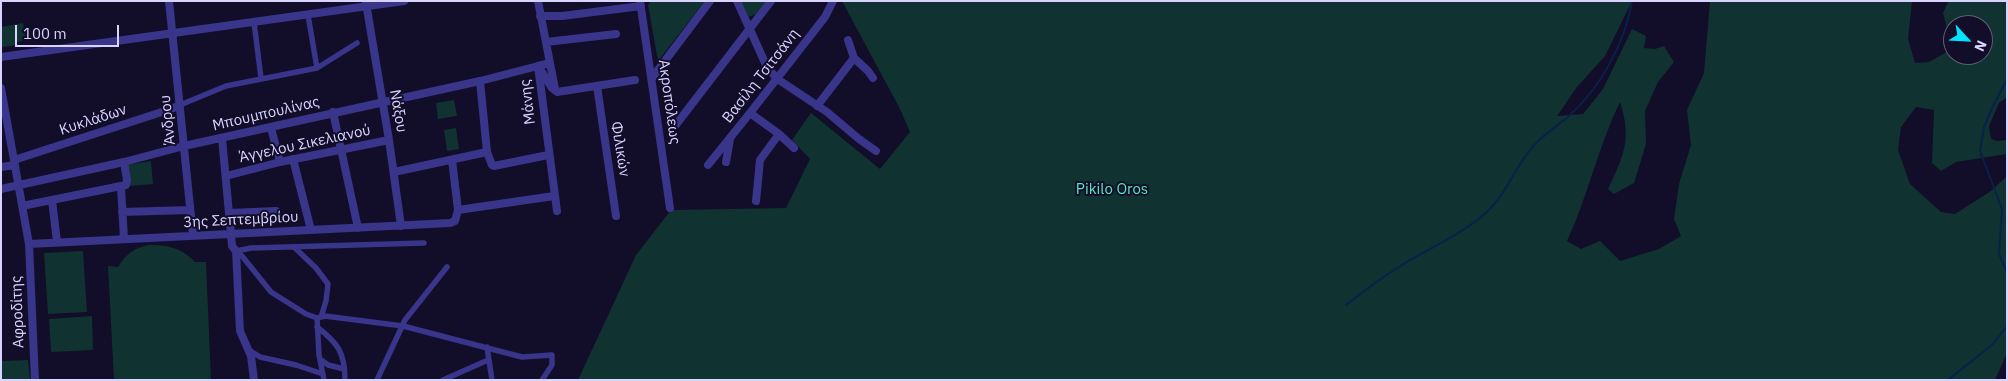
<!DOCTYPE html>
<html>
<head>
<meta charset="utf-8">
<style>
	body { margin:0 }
	#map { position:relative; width:2008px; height:381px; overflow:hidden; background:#120d28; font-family:"IBM Plex Sans",sans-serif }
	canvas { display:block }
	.frame { position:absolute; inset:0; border:2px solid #d9d4ff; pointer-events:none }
	.north { position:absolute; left:1943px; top:15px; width:50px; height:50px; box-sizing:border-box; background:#120d28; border:1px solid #625d7e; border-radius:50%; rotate:115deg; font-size:14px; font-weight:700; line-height:20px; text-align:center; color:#d9d4ff }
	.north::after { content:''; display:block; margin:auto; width:18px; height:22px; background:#00e4ff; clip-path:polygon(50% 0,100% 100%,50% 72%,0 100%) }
	.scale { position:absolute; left:15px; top:25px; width:104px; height:22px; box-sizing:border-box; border:2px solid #d9d4ff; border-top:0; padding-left:6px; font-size:15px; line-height:18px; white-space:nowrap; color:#d9d4ff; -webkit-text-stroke:4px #120d28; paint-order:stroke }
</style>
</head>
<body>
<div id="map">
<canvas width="2008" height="381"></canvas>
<div class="frame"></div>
<div class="north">N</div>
<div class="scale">100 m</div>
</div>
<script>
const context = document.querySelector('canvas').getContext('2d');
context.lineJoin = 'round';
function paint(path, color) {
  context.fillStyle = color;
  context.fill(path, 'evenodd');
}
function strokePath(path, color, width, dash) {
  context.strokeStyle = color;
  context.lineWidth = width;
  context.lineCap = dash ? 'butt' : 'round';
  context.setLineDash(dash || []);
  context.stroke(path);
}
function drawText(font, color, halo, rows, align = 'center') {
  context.font = font + ' "IBM Plex Sans",sans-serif';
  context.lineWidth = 4;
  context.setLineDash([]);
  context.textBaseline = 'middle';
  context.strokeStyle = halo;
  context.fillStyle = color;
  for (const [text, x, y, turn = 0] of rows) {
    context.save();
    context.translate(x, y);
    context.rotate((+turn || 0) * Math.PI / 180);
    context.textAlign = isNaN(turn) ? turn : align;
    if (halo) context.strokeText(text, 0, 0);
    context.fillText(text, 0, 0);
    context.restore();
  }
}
paint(new Path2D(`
	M651,1h54l-47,60 -10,-56z
	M741,1h26l-11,13 -7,3z
	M842,1h790l-27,55 -28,31 -20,29 26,-2 20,-25 29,-60 14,7 -2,12 11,1 9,-3 10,16 -16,20 -13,29 1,33 -12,39 -20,11 -6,-5c16,-34 24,-50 12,-87 -22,45 -32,94 -53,139l14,8 19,-8 20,20 39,-12 22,-13 -7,-17 5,-35 12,-39 -4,-35 17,-37 6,-72h202l-4,38 7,24 14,-1 23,-13 -9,-36 5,-11 59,-1v96l-8,6 -10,23 2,13 6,2 10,-1v14l-51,8 -15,9 -9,-8 2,-53 -18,-3 -15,20 -3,23 12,34 31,28 14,2 36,-23 16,-15v177l-12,27h-1417l58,-125 35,-45 115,-2 24,-49 -18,-19 19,-27 69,56 30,-37 -10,-23zM1953,25h30v30h-30z
	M23,23l3,17 -9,2v3l-15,2 -1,-20z
	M454,100l3,16 -19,3 -2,-16z
	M456,128l3,21 -12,2 -3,-21z
	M151,161l2,23 -23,2 -4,-21z
	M149,245c19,0 33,3 46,17h11l5,118h-97l-6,-114 10,1c9,-14 16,-19 31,-22z
	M83,251l4,61 -39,2 -4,-61z
	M92,316l1,34 -42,2 -2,-33z
	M28,360l2,20h-29v-19z`), '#103231');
strokePath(new Path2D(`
	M2007,79l-15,29 -8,19 -4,24 22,58 -3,45 8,18
	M1346,305c18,-14 36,-28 56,-40 26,-16 54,-28 78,-47 22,-17 31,-42 47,-64 11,-16 28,-26 42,-38 32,-29 56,-73 63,-115
	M1948,380l45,-36 14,-18`), '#08214c', 2);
strokePath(new Path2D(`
	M308,15l9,53
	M254,22l7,56
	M180,105l46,-19 91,-18 40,-25
	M294,247l22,21 12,16 -2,17 -5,16
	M236,251l6,5 29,36 35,22 11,4 8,-2 78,10 119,31 30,-2v10l-10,15
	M236,251l15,-3 173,-5
	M317,318l2,37 5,25
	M317,327c21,16 28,26 28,53
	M487,347l5,33
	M249,350l11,7 36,8 27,9
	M320,359l8,6 16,4
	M377,380l28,-60 42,-53
	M443,380l45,-20`), '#38358a', 5.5);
strokePath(new Path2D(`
	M169,1l24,235
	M538,1l17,88
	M640,1l30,207
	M737,1l29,64 10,13 51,34 32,27 17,12
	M366,3l23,137 12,86
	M540,16h22l79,-10
	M848,40l6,18 14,13 5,7
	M546,42l70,-8
	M1,57l403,-56
	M550,63l-12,3 19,145
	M652,78l58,-77
	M480,81l7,71 5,13 2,1 54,-11
	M597,86l19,130
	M1,88l28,156 6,136
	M817,106l37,-48
	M333,112l25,116
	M750,113l29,21 15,14
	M675,126l96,-125
	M271,128l9,34
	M222,138l10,108 4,5 4,80 11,25 3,24
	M293,159l18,71
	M14,160l157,-51 9,-4
	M726,162l4,-23
	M708,165l42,-52 75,-96 8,-16
	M1,167l14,-2
	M394,172l93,-20
	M226,176l54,-14 109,-22
	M121,187l3,52
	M1,189l123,-27 60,-16 296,-65 58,-15 14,22 5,4 78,-12
	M52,200l5,42
	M756,201l4,-41 19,-26
	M22,206l104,-21 1,-5 -3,-18
	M458,210l96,-14
	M122,212l68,-2
	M230,213l46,-2
	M29,244l421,-21 5,-2 3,-11 -6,-50`), '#38358a', 8);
drawText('15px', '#d9d4ff', '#120d28', [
	["Βασίλη Τσιτσάνη",761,76,-52],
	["Μάνης",528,102,-97],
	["Ακροπόλεως",669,102,82],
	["Νάξου",398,111,80],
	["Μπουμπουλίνας",266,114,-13],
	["Κυκλάδων",93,120,-18],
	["Άνδρου",168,120,-96],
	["Άγγελου Σικελιανού",305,144,-12],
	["Φιλικών",620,149,81],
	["3ης Σεπτεμβρίου",241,220,-3],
	["Αφροδίτης",18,312,-92]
]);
drawText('15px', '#56e9c5', '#120d28', [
	["Pikilo Oros",1112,190]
]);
</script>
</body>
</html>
